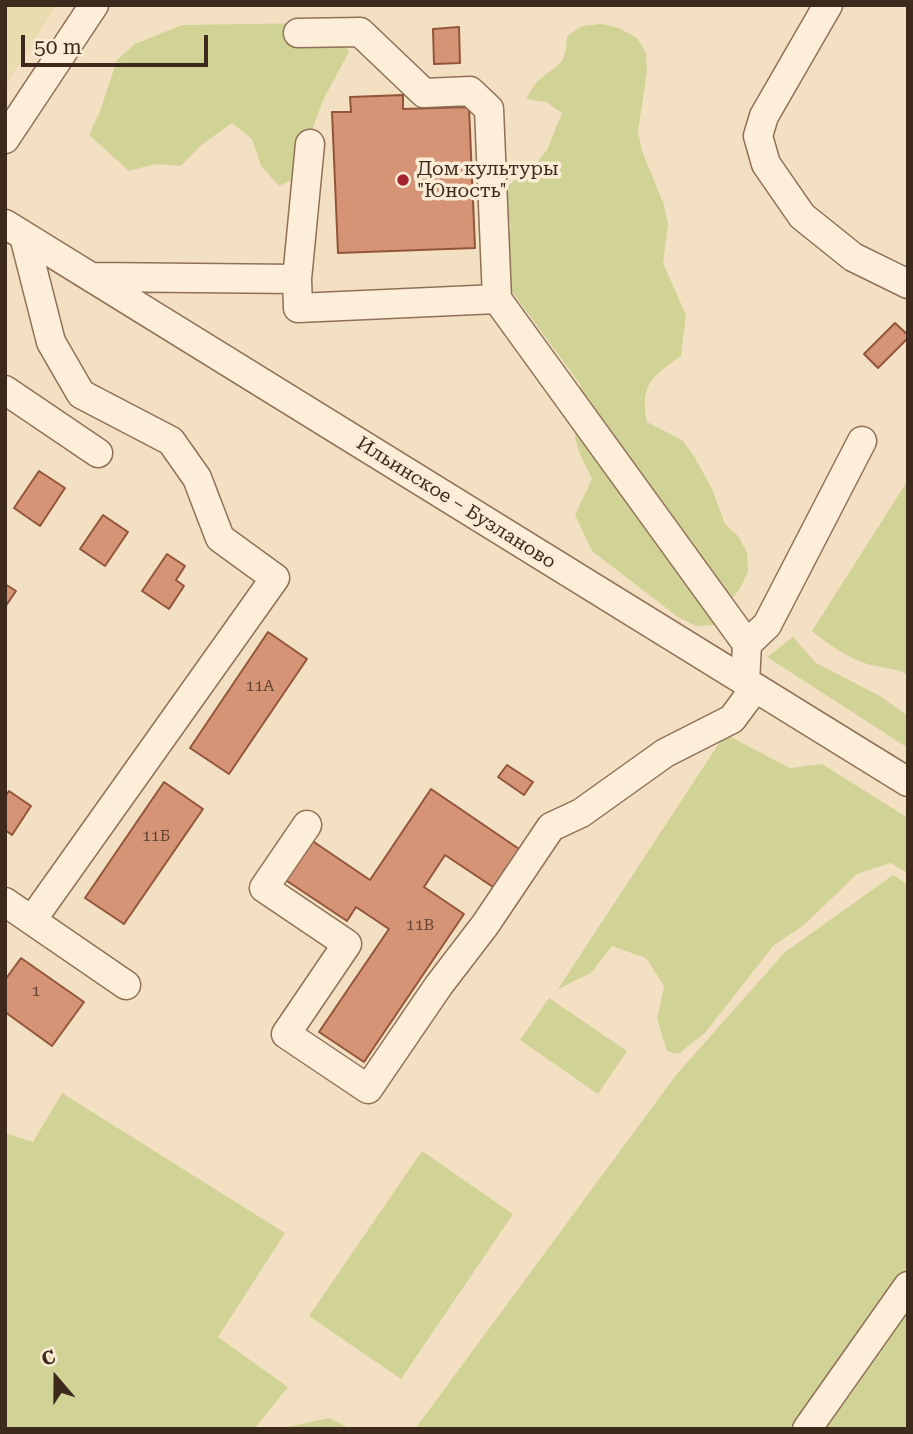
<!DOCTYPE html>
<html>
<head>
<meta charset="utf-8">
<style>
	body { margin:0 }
	#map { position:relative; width:913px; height:1434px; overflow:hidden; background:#f3e0c3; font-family:"Roboto Serif",serif }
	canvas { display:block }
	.frame { position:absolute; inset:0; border:7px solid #3e2a1d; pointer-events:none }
	.north { position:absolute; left:21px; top:1343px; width:70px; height:70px; -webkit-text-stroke:5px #f9ebd4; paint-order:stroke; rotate:340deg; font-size:19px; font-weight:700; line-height:28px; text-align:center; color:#3e2a1d }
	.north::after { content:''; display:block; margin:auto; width:24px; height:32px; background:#3e2a1d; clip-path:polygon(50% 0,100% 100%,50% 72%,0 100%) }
	.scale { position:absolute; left:21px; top:35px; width:187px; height:32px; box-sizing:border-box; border:4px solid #3e2a1d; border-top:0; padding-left:9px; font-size:21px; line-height:24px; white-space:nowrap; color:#3e2a1d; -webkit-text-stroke:5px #f9ebd4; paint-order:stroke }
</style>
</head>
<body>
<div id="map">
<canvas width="913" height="1434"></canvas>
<div class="frame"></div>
<div class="north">С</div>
<div class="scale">50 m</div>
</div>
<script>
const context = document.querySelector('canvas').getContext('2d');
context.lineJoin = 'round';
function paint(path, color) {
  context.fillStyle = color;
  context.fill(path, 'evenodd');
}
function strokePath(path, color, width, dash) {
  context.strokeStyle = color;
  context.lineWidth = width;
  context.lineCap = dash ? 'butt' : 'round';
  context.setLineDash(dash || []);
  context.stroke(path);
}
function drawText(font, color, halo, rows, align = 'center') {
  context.font = font + ' "Roboto Serif",serif';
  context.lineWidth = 7;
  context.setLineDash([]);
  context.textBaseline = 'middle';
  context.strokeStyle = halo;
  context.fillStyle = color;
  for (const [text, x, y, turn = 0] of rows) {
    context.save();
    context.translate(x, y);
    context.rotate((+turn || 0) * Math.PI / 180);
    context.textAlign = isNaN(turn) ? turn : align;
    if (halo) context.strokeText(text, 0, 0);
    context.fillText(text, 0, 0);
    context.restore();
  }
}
paint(new Path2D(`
	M5,5h52l-52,81z`), '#eadbb0');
paint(new Path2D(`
	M311,23l26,6 12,23 -25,46 -19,50 -3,27 -23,11 -18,-20 -9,-27 -20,-16 -32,23 -19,20 -26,-2 -26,7 -40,-36 11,-24 17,-51 18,-16 47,-19z
	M602,24l17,4 18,10 9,15 1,19 -9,59 4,20 22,54 4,19 -5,39 23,52 -5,41c-28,20 -42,28 -34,66l35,18 12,16 18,33 13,35 14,13 8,16 1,19 -9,18 -13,16 -9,19 -21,1 -18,-9 -86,-66 -17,-36 17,-36c-8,-17 -20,-35 -16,-55 4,-20 8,-17 4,-40l-73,-99 -5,-20 9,-38 -10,-36 34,-26 12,-15 15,-37 -16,-11 -20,-3c4,-6 7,-14 13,-19 20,-17 27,-14 28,-44l15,-10z
	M908,480v195c-11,-7 -26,-7 -38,-10 -23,-7 -39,-19 -58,-34z
	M793,637l23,26 64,33 28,20v32l-141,-91z
	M725,734l65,34 32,-4 86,54v55l-18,-10 -33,11 -53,51 -31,21 -68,87 -27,21 -11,-3 -10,-32 7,-33 -18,-28 -34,-12 -21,27 -33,16z
	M893,875l15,10v544h-493l261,-354 109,-123z
	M549,998l78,53 -29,43 -78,-54z
	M62,1093l223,140 -67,104 70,50 -34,42h-249v-296l28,9z
	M422,1151l91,63 -112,165 -92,-63z
	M329,1418l22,11h-73z`), '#d1d396');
const building = new Path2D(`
	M459,27l1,36 -26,1 -1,-35z
	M403,95v14l66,-2 6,141 -137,5 -6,-141h19l-1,-15z
	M895,323l13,12v3l-30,30 -14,-14z
	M39,471l26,17 -25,38 -26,-18z
	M103,515l25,17 -23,34 -25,-17z
	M167,554l18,12 -9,14 8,6 -15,23 -27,-18z
	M5,584l11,7 -11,16z
	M268,632l39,27 -78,115 -39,-26z
	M507,765l26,17 -9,13 -26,-18z
	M164,782l39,27 -79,115 -39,-26z
	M431,789l94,64 -26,38 -54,-36 -21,32 40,27 -100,148 -45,-30 70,-103 -33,-22 -9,14 -63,-42 27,-39 59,40z
	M9,791l22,15 -19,29 -7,-5v-33z
	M21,958l63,44 -32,44 -47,-34v-32z`);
paint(building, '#d59475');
strokePath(building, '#92553a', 2);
const minor = new Path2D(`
	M828,5l-64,111 -6,20 8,28 36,52 51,41 55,27
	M298,33l62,-1 64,61 46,-2 19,18 8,190
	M5,139l89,-134
	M5,224l903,558
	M24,236l27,106 30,52 90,47 26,37 23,60 55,40 -243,342
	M93,277l204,2 1,29 199,-9 250,345 -2,38
	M297,279l13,-135
	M5,390l93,63
	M747,644l20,-19 95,-184
	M307,825l-43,63 83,56 -61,90 82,55 71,-104 46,-60 66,-98 30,-14 84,-60 67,-34 23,-31
	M5,902l121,83
	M807,1429l101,-143`);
strokePath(minor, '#907057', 31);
strokePath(minor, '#fceed8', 28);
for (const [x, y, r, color] of [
	[403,180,7,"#a6212e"]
]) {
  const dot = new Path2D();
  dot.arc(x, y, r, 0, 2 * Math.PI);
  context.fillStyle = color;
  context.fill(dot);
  strokePath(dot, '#f9ebd4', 2.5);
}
drawText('16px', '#644433', null, [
	["11А",260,686],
	["11Б",156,836],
	["11В",420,925],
	["1",36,991]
]);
drawText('19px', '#3e2a1d', '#f9ebd4', [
	["Дом культуры",417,169],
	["\"Юность\"",417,191]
], 'left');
drawText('19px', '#3e2a1d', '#f9ebd4', [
	["Ильинское – Бузланово",456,503,32]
]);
</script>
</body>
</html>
